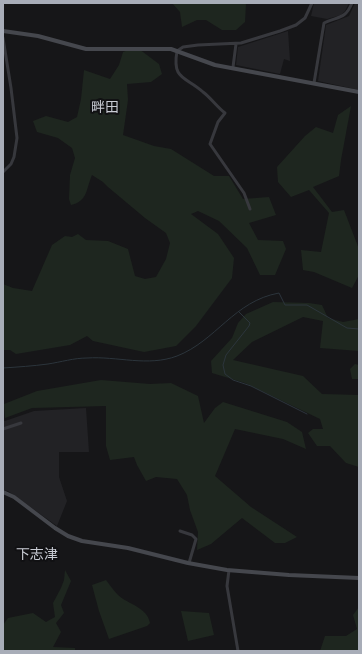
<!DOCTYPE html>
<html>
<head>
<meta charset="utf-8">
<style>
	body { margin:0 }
	#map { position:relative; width:362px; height:654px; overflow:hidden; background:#161618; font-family:Jost,sans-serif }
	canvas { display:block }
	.frame { position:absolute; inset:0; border:4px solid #a8adb8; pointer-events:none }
</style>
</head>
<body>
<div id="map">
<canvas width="362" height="654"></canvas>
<div class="frame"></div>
</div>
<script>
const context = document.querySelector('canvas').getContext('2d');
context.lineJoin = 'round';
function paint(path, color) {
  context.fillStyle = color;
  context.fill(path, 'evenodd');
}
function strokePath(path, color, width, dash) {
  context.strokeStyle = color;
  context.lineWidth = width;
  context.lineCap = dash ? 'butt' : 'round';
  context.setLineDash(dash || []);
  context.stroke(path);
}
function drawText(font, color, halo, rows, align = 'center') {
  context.font = font + ' Jost,"Noto Sans JP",sans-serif';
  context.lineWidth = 4;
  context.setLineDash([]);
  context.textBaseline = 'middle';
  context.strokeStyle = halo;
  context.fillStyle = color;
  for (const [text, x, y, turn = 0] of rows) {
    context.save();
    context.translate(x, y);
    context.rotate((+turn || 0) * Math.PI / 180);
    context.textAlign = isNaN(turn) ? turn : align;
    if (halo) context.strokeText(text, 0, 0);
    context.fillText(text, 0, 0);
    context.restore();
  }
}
paint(new Path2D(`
	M314,3h35l-4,8 -4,4 -14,4 -16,-3z
	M355,3h4v87l-41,-9 8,-56 23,-9z
	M288,31l2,30 -6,-2 -4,15 -44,-9 2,-18z
	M86,408l3,44h-30v25l8,24 -10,25 -49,-35 -5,-1v-69h2l29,-10z`), '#222225');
paint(new Path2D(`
	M172,3h74l-1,19 -9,8h-14l-16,-10h-9l-15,7 -2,-15z
	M134,48l5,1 20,15 3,10 -11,8 -24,2 1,16 -5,35 31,11 17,3 43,27h15l14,23 26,-2 7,18 -27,8 9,17 25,1 3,8 -11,26h-15l-13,-27 -28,-27 -21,-10 -7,3 27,20 16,24 -2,20 -36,48 -20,20 -32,6 -51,-11 -6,-5 -17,9 -54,9 -6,-4h-7v-66l10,4 19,3 20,-46 13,-9 7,1 6,-3 8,6 22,1 20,8 7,27 10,3 11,-2 10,-18 4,-16 -4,-10 -21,-15 -37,-31 -5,-5 -11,-7c-6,14 -4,26 -21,30l-2,-6 1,-24 5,-17 -3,-10 -14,-10 -21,-6 -4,-11 13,-5 22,6 9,-5 4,-18 3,-29 26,9 9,-14 4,-13z
	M351,106l-10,54 -2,16 -26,11 19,25 12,-2 15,39v26l-7,13 -38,-16 -11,-2 -2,-20 20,2 8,-39 -20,-23 -18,7 -13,-15 -1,-15 28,-31 11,-9 17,6 5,-18z
	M273,302l36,1 13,2 6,13 15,4 16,-3v32l-39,-3 3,-27 -20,-4 -51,25 -19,18 70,16 19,18 37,1v72l-13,-4 -16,-17h-13l-9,-13 5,-4h10l-3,-10 -75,-36 -33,-10 -1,-12 21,-23 6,-15 8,-9z
	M355,364l4,1v14h-7l-2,-10z
	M101,380l49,4 21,-1 27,13 6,27 11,-15 8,-6 64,20 15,10 4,17 -23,-10 -48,-10 -20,47 36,31 46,30 -12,6h-10l-33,-25 -31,26 -14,6 1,-18 -8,-22 -3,-15 -10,-16 -21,-2 -10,4 -9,-16 -3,-8 -24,3 -4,-14v-40l-74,2 -27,10 -1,-14 33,-13z
	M65,570l6,11 -10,24 3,8 -8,10 5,9 -8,15 22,1v3h-72v-26l5,-7 25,-5 13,9 9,-5 -2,-14 8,-15 3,-8z
	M106,580c4,5 8,11 12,15 11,10 29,12 32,28l-3,3 -38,13 -10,-28 -7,-26z
	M359,607v44h-39l5,-15h21l11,-7 -4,-14z
	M181,611l28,2 5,22 -26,6z`), '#1e261f');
strokePath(new Path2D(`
	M239,312l11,11 -1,3 -23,29 -3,10 2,9 8,6 18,6 56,28
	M3,368c15,-1 30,-2 45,-4 13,-2 26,-6 39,-6 30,-2 61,9 90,-2 39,-15 57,-55 102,-63l6,12h22l40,23 12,1`), '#2c353c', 1);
strokePath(new Path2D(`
	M3,38l8,50 6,50 -3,19 -3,7 -8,8
	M233,67l3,-23
	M314,83l10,-60c14,-7 21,-3 28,-20
	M250,209l-6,-16 -34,-49 8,-22 7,-9c-8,-6 -14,-15 -22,-21 -18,-16 -31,-12 -26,-41l6,-4 15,-2 43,-2 39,-12 16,-6 9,-7 7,-15
	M3,429l18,-6
	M180,531l12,4 4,4 -7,24
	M229,570l-2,16 11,65`), '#37383d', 3);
strokePath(new Path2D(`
	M3,31l35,5 48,13h85l44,16 144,27
	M3,492l11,5 41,31 13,8 14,5 46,7 60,15 39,7 62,5 70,3`), '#45474d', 4);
drawText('14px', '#c9ccd4', '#111113', [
	["畔田",105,109],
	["下志津",37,556]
]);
</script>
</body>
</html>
